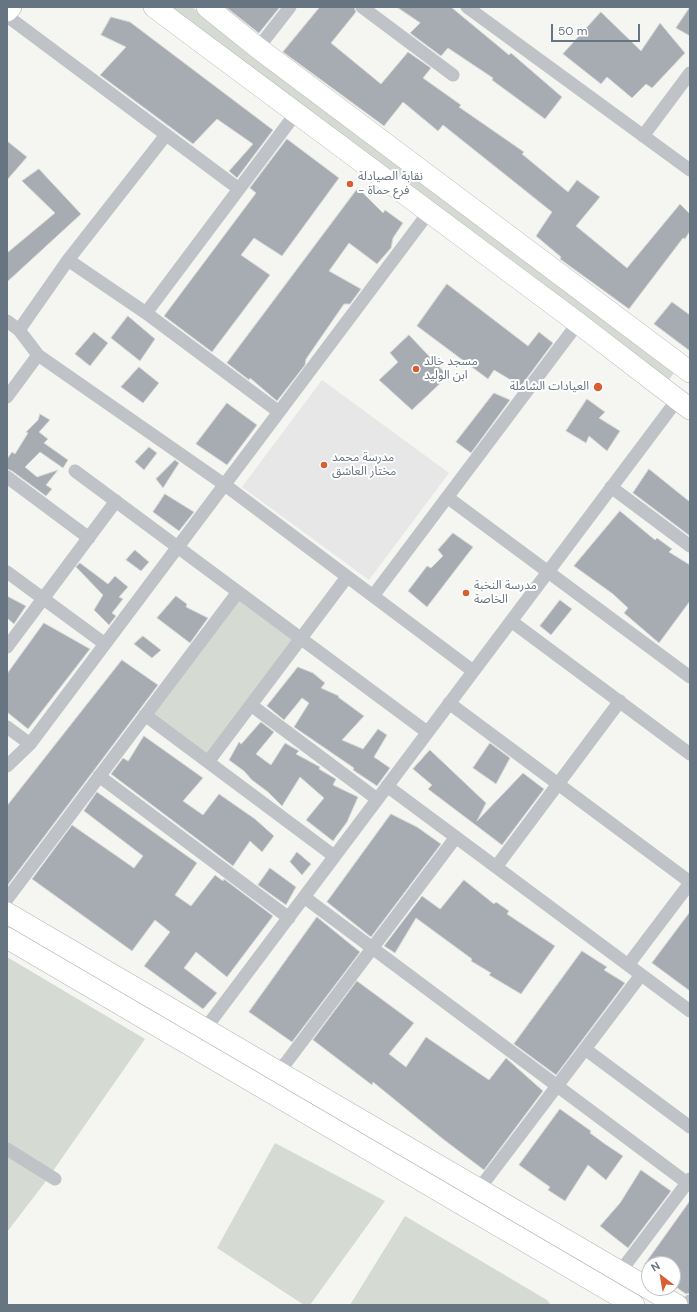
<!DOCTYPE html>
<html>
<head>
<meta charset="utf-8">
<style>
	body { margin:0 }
	#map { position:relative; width:697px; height:1312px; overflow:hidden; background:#f5f6f2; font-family:"DM Sans",sans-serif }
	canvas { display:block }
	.frame { position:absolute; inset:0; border:8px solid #677481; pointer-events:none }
	.north { position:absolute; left:641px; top:1256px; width:40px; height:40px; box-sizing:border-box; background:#fff; border:1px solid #c2c7cd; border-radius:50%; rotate:329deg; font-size:11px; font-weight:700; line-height:16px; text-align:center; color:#677481 }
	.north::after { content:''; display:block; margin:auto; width:14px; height:18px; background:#d66032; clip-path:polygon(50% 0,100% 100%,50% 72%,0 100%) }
	.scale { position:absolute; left:551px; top:24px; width:89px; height:18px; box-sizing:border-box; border:2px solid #677481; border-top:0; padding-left:5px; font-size:12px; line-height:14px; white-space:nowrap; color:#677481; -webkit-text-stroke:3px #fff; paint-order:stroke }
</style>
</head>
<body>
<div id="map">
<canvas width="697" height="1312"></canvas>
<div class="frame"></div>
<div class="north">N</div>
<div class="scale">50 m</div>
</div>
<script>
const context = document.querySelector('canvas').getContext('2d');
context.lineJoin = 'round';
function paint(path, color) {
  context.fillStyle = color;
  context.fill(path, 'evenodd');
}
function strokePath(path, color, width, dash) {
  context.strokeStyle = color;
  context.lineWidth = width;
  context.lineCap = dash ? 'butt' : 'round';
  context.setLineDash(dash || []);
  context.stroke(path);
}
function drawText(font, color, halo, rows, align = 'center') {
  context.font = font + ' "DM Sans","Noto Sans Arabic",sans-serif';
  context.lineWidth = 4;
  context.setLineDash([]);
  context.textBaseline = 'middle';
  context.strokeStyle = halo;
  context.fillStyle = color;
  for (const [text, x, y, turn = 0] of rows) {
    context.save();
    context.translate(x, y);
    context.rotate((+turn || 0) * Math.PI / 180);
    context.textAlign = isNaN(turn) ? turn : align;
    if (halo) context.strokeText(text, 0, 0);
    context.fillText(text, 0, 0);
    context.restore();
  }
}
paint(new Path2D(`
	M322,380l127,93 -80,107 -127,-93z`), '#e6e7e6');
paint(new Path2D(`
	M171,7h21l482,366 -6,8z
	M238,592l63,47 -93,123 -63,-47z
	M7,957l138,82 -99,142 -39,51z
	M275,1143l110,58 -75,104h-6l-87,-57z
	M405,1216l142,84 4,5h-201z`), '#d5dad2');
const building = new Path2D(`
	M226,7h54l-21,26z
	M320,7h34l2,5 -25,31 50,41 27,-32 23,16 -8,10 38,27 -2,2 65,45 -2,2 46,38 9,-12 23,17 -24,29 51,42 53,-64 10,10v17l-5,8 -2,-1 -54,71 -69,-50 1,-2 -25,-21 16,-24 -109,-87 -5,6 -35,-29 -19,24 -101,-74z
	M397,7h54l58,48 2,-2 51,44 -17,22 -53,-39 1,-2 -45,-30 -7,8 -31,-23 10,-10z
	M690,7v29l-14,-8z
	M601,12l40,39 19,-28 25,30 -33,35 -6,-4 -14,14 -25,-21 -6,7 -38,-30z
	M111,17l19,5 143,108 -36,48 -8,-7 24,-27 -36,-25 -24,25 -93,-69 26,-28 -25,-12z
	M287,139l52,39 -57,78 -28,-18 -13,17 29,20 -58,77 -48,-36 92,-123 -6,-5z
	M7,141l20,16 -20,23z
	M39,169l42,45 -74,68v-29l48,-40 -33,-32z
	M358,188l25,25 2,-3 18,13 -10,15 -2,10 -14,16 -28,-21 -20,28 32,18 -11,15h-6l-38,55 -1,6 -28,36 -27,-23 -1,2 -22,-17z
	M447,284l81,62 11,-14 14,11 -32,43 -27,-16 -6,9 -71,-53z
	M672,302l18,13v36l-36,-27z
	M128,316l27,23 -15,22 -29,-23z
	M94,332l14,11 -18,23 -15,-12z
	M409,335l39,41 -36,34 -33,-30 19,-18 -8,-9z
	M139,367l20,16 -16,20 -22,-16z
	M494,393l16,7 -39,53 -15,-11z
	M587,399l18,13 -6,6 21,13 -13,20 -18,-15 -3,7 -20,-12z
	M227,403l30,22 -30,40 -31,-21z
	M40,414l10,6 -11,12 9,7 -4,4 24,17 -5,8 -23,-16 -15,15 12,10 21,-7 -12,15 6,4 -6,7 -34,-25 -5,-2v-10l5,-7 3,2 13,-21 -2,-1 12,-12z
	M149,447l8,6 -13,17 -9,-8z
	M175,460l4,3 -16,25 -7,-9z
	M649,469l41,33v34l-57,-43z
	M165,494l29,18 -15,19 -26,-19z
	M620,511l35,29 2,-2 15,11 -3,3 21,13v36l-31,42 -35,-30 4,-5 -15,-14 -39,-28z
	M453,533l20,14 -46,60 -19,-16 19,-25 4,2 12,-12 -5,-6z
	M135,550l14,12 -8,9 -15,-11z
	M80,563l28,21 7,-8 13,11 -9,10 4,2 -11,14 4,3 -7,9 -15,-15 9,-15 -27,-28z
	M7,596l19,10 -12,18 -7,-6z
	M176,596l11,8 -1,3 22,11 -18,25 -33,-25z
	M560,600l12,9 -21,26 -11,-9z
	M44,623l46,26 -62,80 -21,-17v-38z
	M143,636l18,14 -9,8 -18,-14z
	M122,660l36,25 -151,201v-80z
	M298,667l15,6 12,10 -4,5 18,8 -1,1 26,19 -22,24 21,9 15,-20 9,6 -13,22 16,11 -13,18 -24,-16 1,-2 -60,-41 15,-24 -7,-5 -18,22 -17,-14z
	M261,722l13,10 -18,22 15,11 14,-22 14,8 -3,3 24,13 -1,2 17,10 -3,6 25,12 -11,25 -14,19 -27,-21 18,-22 -24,-21 -18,29 -14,-14 -16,-12 -8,-9 -15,-11 10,-18 2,2z
	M144,736l59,42 -20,23 20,14 16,-21 36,25 19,17 -12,16 -12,-11 -17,25 -122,-92 12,-16 5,3z
	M490,743l20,15 -14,26 -23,-16z
	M430,750l56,53 -9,18 46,-48 21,16 -42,56 -74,-56 4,-4 -19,-16z
	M97,792l100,71 -22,32 16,11 24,-31 8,6 1,-2 49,37 -46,61 -31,-25 -12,16 33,25 -14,16 -59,-43 26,-34 -15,-12 -23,31 -100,-72 40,-54 62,43 9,-12 -59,-45z
	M391,814l26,13 24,17 -70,93 -44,-35z
	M297,852l14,12 -9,11 -12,-13z
	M270,868l26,19 -10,18 -28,-20z
	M464,880l30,24 2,-2 13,9 -2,3 48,32 -34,48 -32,-19 2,-2 -20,-12 1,-2 -56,-41 -21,35 -11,-7 38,-50 18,13z
	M690,912v79l-38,-28z
	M317,917l43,35 -68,90 -43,-30z
	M582,951l25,16 -3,3 21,13 -69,92 -42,-31z
	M357,981l57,42 -25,31 17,13 20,-30 63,43 17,-22 37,33 -59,79 -41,-31 -70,-57 -1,3 -59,-45z
	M560,1109l31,22 -1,2 15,11 18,12 -17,24 -18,-15 -23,36 -17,-11 2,-3 -31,-22z
	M641,1170l30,21 -43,57 -28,-22 20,-23z
	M690,1201v92l-4,1 -13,-9v-21h-28z`);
paint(building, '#a6acb2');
strokePath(building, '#d7d7d5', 1);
const primary = new Path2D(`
	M154,7l424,316 112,86
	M207,7l51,41 432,324
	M7,11l4,-4
	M7,913l670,392
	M7,938l627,367`);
strokePath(primary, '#b3b6ba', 22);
strokePath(new Path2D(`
	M362,7l91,68
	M467,7l223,163
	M7,16l232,173
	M258,48l32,-41
	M643,136l47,-63
	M68,260l78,53 133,99
	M146,313l150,-200
	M7,321l12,9 19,25 187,130 248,186
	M19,330l49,-70 98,-125
	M7,397l31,-42
	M75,471l352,261
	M7,477l82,61
	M611,487l79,59
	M447,497l243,180
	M7,572l98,72
	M373,596l205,-273
	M511,621l179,133
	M7,647l109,-146
	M449,703l241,179
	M251,705l126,94
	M145,715l189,141
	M7,727l23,17
	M208,762l139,-185
	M7,766l23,-22 399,-532
	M99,776l190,142
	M387,786l303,225
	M496,867l124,-166
	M304,897l386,288
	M7,899l231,-307
	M628,965l62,-82
	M205,1029l472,-629
	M585,1049l105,78
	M279,1072l177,-235
	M7,1149l48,30
	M479,1189l162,-214
	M620,1272l70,-93
	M687,1305l3,-4`), '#bfc2c6', 13);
strokePath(primary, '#fff', 21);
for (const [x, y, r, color] of [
	[350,184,4,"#d66032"],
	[416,369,4,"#d66032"],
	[598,387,5,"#d66032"],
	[324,465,4,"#d66032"],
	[466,593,4,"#d66032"]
]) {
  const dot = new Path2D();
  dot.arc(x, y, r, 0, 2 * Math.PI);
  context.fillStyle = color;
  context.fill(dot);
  strokePath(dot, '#fff', 1.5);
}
drawText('12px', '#677481', '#fff', [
	["نقابة الصيادلة",358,177],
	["- فرع حماة",358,191],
	["مسجد خالد",424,362],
	["ابن الوليد",424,376],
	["العيادات الشاملة",589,387,"right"],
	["مدرسة محمد",332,458],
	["مختار العاشق",332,472],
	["مدرسة النخبة",474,586],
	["الخاصة",474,600]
], 'left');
</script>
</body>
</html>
